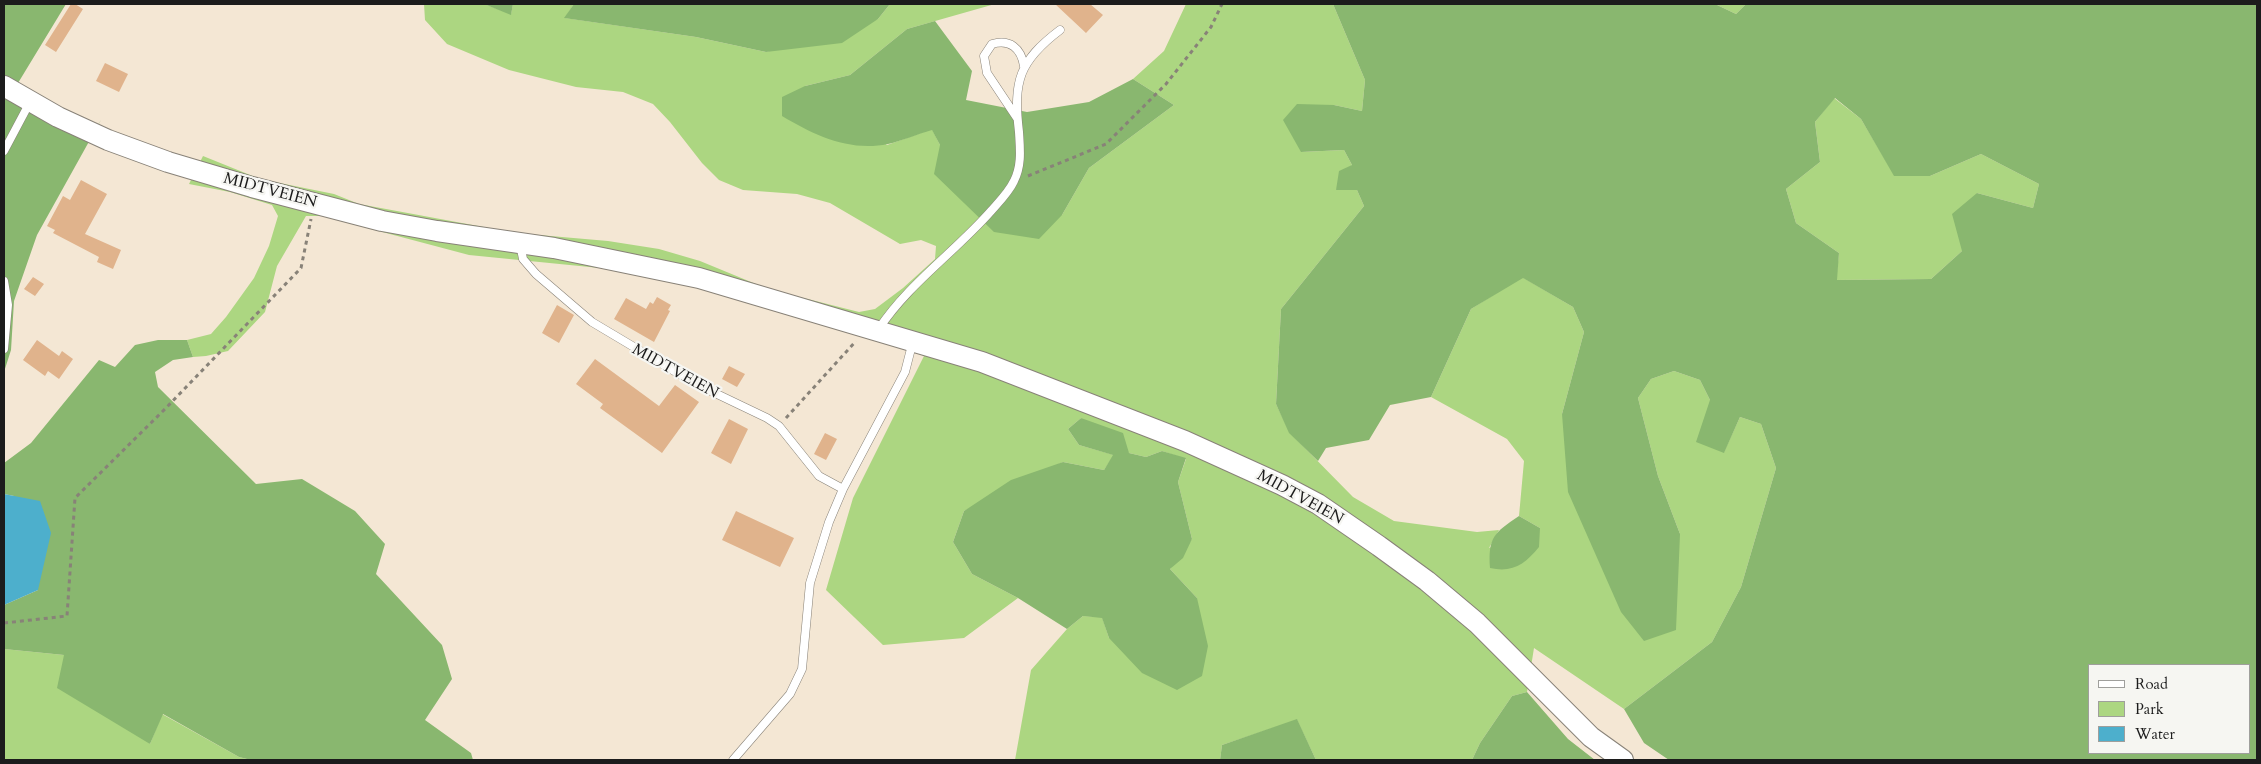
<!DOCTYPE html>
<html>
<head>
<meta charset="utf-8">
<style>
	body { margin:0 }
	#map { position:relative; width:2261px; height:764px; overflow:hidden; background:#f4e7d4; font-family:Cardo,serif }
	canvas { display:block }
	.frame { position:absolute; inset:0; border:5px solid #1c1c1c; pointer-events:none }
	.legend { position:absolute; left:2088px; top:664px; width:162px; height:90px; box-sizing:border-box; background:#f6f6f2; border:1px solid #9f9f9c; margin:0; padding:6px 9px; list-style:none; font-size:15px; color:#1c1c1c }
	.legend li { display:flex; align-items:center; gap:10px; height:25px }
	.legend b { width:25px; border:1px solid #9f9f9c }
</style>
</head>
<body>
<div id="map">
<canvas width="2261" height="764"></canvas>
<div class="frame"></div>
<ul class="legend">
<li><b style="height:6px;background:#fff"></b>Road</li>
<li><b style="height:14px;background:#acd681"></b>Park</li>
<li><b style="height:14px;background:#4dafcc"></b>Water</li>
</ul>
</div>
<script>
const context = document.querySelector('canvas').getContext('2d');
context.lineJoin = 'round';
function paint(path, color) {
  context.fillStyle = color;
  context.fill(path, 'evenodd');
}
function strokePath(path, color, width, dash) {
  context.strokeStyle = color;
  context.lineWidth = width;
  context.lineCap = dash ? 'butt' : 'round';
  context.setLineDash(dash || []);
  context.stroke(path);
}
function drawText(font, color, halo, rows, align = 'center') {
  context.font = font + ' Cardo,serif';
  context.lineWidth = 4.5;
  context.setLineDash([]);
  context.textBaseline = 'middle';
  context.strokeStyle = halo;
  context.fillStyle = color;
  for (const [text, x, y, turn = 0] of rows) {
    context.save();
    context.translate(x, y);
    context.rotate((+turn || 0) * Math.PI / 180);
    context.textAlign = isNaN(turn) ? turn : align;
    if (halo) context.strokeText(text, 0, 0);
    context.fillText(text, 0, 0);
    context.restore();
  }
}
paint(new Path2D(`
	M424,4h60l27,10 2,-10h61l-9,14 131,19 70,15 112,-33 12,-15h105l-88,25 -57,46 -45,11 82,59 45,-16 8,16 122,70 27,-47 85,-63 -41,-26 31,-28 22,-47h147l32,76 -3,31 -28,-6 -33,47 43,-2 8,15 -16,25h21l7,16 -83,103 -5,95 14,29 63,64 41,24 83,11 22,-2 -10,18 51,-20 -21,-12 5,-55 -17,-22 -76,-42 40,-88 51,-32 51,30 11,25 -22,82 118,120 -22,-58 -20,-78 13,-19 23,-8 26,9 10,20 14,52 16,-35 21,7 15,44 -35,119 -29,55 -88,67 -90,-61 -7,44 -15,4 -32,47 -8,17h-156l-19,-40 -75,25 -2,15h-205l16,-90 36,-41 16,-13 19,1 7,21 88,-40 -27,-29 22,-30 -14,-57 8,-23 -24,-8 -16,6 -17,-4 -48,-35 -13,11 11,16 35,10 -10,15 -41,-8 -99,49 -11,31 19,32 46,24 -54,40 -81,7 -57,-55 27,-92 71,-142 -52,-20 -232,-64 -171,-17 -147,-39h-16l-29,50 -12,46 -37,39 -22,5 -13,1 -6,-17 24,-6 15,-17 28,-39 15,-32 9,-30 -6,-11 -42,-13 -41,-8 14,-28 57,23 74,15 25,10 157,29 92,8 51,8 41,12 68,28 91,23 16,-3 28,-21 32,-29 1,-13 -15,-6 -21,4 -70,-41 -33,-9 -54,-4 -24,-10 -17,-17 -32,-41 -17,-18 -30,-12 -47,-5 -67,-17 -62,-26 -22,-24z
	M1715,4h31l-10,10z
	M1834,98l27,21 34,57h35l51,-22 58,30 -6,24 -56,-15 -15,58 -31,28 -95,1 3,-27 -43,-30 -10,-34 34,-27 -5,-40z
	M4,649l60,6 86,89 12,-30 77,43 12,3h-247z`), '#acd681');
paint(new Path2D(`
	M4,4h62l-51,84 79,43 7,-11 -64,115 -23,66 -3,49 -7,22z
	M484,4h29l-2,11z
	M574,4h316l-12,15 -36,24 -76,9 -70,-15 -132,-19z
	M1333,4h382l21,10 10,-10h511v756h-588l-25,-17 -20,-34 88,-67 29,-55 35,-119 -15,-44 -21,-7 -16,36 -28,-11 14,-42 -10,-20 -26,-9 -23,8 -13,19 20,78 22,58 -4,96 -32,11 -23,-29 -53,-120 -6,-78 22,-82 -11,-25 -50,-29 -52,31 -40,88 -41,8 -21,35 -43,8 -8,13 -29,-28 -13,-29 5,-95 83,-103 -7,-16h-21l3,-19 13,-6 -8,-15 -43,2 -18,-32 14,-16 37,1 28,6 3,-31zM1835,98l26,21 33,57h36l51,-22 58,30 -6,24 -56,-15 -25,21 10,37 -31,28 -94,1 2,-27 -43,-30 -10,-34 34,-27 -5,-40zM2090,665h160v88h-160z
	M935,21l37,50 -6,29 61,12 62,-10 44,-23 41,26 -85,63 -27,47 -23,24 -45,-7 -60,-58 6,-29 -8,-15c-15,4 -30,11 -44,14 -39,8 -74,-9 -106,-28v-19l23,-11 45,-11 57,-46z
	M158,340h29l6,17 -20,3 -18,12 3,15 98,97 46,-5 53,32 30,33 -9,30 66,71 10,34 -27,41 46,33 2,7h-222l-12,-3 -76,-43 -13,30 -93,-56 7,-33 -60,-6v-44l34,-15 -24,-94 -10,-2v-31l27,-20 68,-83 16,7 20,-22z
	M1081,418l42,15 6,20 17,4 16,-6 24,7 -8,24 14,57 -9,19 -13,11 27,29 11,48 -6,30 -25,14 -35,-17 -33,-35 -7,-20 -19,-2 -16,13 -49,-31 -46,-24 -19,-32 11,-31 47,-31 52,-18 41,8 9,-15 -34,-10 -11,-16z
	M1519,516l21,12 -1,19c-14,17 -26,26 -49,21 -2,-31 4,-35 29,-52z
	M1527,692l41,47 27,21h-123l8,-17 32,-47z
	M1297,719l19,41h-96l2,-15z`), '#89b76f');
paint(new Path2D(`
	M4,494l36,7 11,32 -13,57 -34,15z`), '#4dafcc');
paint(new Path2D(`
	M71,4h4l8,5 -27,43 -11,-7z
	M1055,4h35l13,11 -17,18z
	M105,63l23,11 -9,18 -23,-11z
	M81,180l26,14 -22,40 36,16 -8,19 -16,-7 2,-5 -46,-24 2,-3 -8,-4 16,-30 7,4z
	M33,277l11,7 -9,12 -11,-7z
	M657,297l14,8 -3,5 2,1 -16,31 -40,-23 12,-21 20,11 4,-7 3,2z
	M557,305l17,10 -15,28 -17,-10z
	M37,340l22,16 3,-5 11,8 -14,20 -11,-8 -3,5 -22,-16z
	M595,359l64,47 16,-21 24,17 -37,51 -62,-45 3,-4 -27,-20z
	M729,366l16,8 -8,13 -15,-8z
	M729,419l19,10 -17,35 -20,-11z
	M825,433l12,6 -11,21 -12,-6z
	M736,511l58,27 -14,29 -58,-27z`), '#e0b38c');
const service = new Path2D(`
	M1017,118l-30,-45 -3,-17 8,-12c18,-5 29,4 32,22
	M4,151l26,-49
	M520,244l3,15 13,15 56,48 104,62 71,34 12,8 40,50 24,13
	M4,281l4,24 -4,44
	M878,330c30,-46 77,-78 113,-119 8,-9 18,-19 23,-30 8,-16 6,-32 5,-49 -6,-51 0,-71 41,-102
	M733,760l57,-66 12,-25 8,-86 19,-61 14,-33 62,-117 8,-31`);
const secondary = new Path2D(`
	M4,86l54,31 50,23 60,22 84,25 130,34 55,10 117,17 145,30 283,84 203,79 97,44 36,19 61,42 48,35 50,42 114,114 32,23`);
strokePath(service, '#888278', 9);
strokePath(secondary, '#888278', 22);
strokePath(new Path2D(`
	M1028,176l78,-32 60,-60 45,-57 11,-23
	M786,418l70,-77
	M4,623l63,-7 8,-118 90,-89 136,-141 10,-49`), '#888278', 3, [4, 4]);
strokePath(service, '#fff', 8);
strokePath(secondary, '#fff', 20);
drawText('16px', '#1c1c1c', '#f6f6f2', [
	["MIDTVEIEN",270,191,15],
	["MIDTVEIEN",675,372,29],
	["MIDTVEIEN",1300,498,29]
]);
</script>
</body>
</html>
